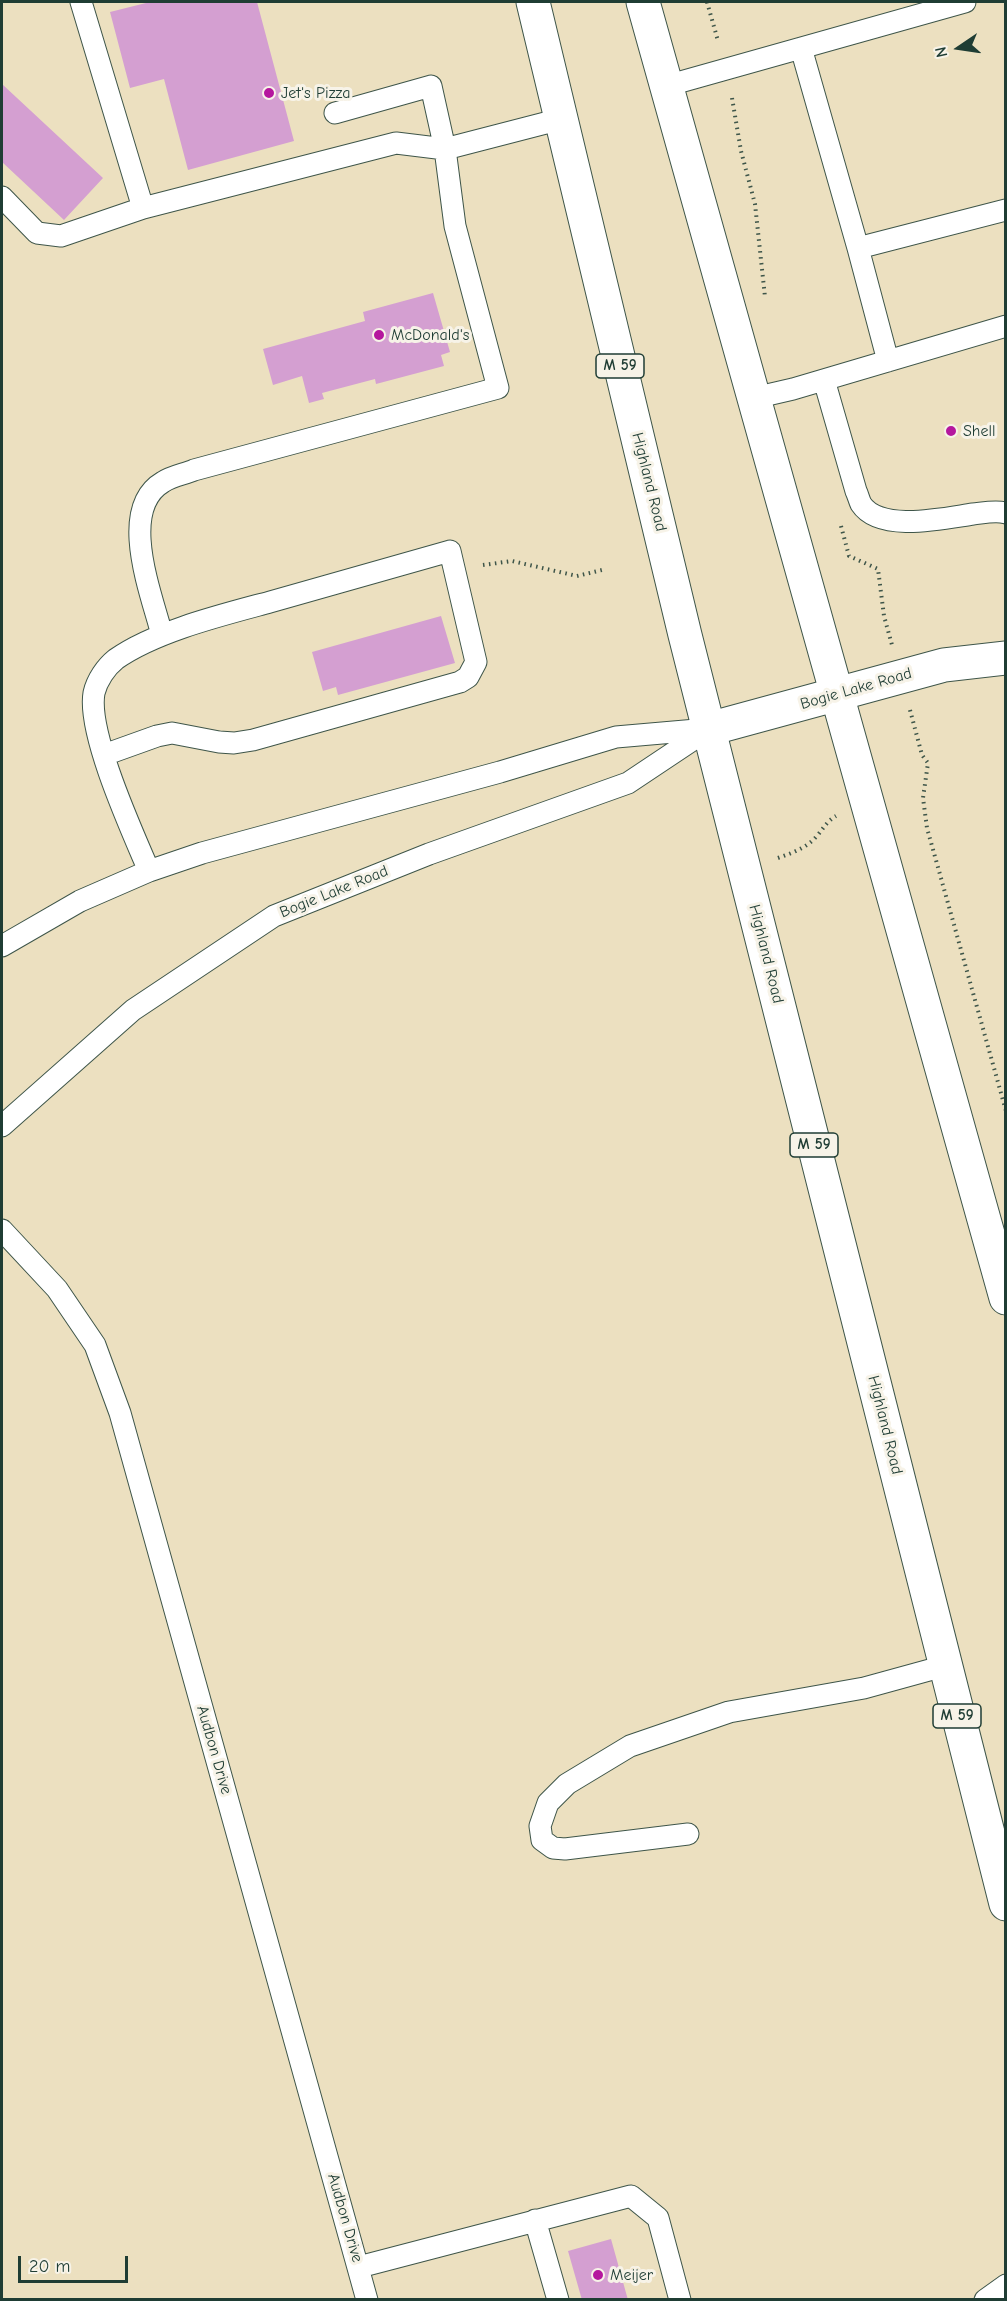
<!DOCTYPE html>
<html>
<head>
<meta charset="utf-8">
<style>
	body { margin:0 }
	#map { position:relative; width:1007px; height:2301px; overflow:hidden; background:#ece0c0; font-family:"Comic Neue",sans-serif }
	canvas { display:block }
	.frame { position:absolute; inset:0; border:3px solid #1f3d34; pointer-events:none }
	.north { position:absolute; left:929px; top:18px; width:60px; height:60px; -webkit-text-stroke:4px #f7f3e8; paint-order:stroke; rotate:257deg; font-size:16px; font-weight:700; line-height:24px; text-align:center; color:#1f3d34 }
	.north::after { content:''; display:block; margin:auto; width:21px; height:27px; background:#1f3d34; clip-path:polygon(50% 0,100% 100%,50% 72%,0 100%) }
	.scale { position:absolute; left:18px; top:2256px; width:110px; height:27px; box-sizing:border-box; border:3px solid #1f3d34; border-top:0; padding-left:8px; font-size:18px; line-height:21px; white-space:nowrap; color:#1f3d34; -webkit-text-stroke:4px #f7f3e8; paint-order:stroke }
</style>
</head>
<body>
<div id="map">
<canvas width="1007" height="2301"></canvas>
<div class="frame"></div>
<div class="north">N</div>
<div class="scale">20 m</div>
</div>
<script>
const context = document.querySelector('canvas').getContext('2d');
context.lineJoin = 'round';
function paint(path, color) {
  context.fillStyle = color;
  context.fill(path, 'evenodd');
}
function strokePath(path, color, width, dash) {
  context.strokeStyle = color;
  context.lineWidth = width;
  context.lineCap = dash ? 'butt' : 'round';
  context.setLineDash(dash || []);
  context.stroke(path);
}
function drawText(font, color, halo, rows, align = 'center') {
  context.font = font + ' "Comic Neue",sans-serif';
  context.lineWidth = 6;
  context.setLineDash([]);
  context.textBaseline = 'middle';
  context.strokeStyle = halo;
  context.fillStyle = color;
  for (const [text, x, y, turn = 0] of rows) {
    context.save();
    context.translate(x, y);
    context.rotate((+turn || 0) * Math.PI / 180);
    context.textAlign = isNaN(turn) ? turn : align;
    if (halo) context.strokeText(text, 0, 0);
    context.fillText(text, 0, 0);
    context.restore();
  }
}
paint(new Path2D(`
	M150,2h107l37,139 -106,29 -24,-91 -34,9 -20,-76z
	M2,84l101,94 -39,42 -62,-58z
	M433,293l17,59 -9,3 3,11 -68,18 -1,-5 -53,14 2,6 -15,4 -7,-27 -29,9 -10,-36 102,-28 -2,-9z
	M441,616l14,47 -117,32 -2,-8 -13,4 -11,-39z
	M611,2239l17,61h-46l-14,-49z`), '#d49fd1');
const lane = new Path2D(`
	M81,2l62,206 253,-65 49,6 116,-30
	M801,48l57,200 148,-38
	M666,86l299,-84
	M2,197l35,36 24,3 82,-28
	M858,248l30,113
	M824,380l32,111c2,4 3,9 5,13 19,29 84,14 112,10 10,-1 23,-4 33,-1
	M754,398l39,-9 213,-63
	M162,635c-10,-40 -45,-126 1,-153 9,-6 22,-8 31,-12l304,-82 -43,-162 -10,-77 -14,-63 -96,27
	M104,755l53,-19 15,-3 47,9 15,1 19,-3 207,-58 8,-5 8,-15 -26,-111c-60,17 -120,34 -180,51 -48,13 -114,29 -154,57 -10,8 -19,21 -22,34 -7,40 38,138 55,178
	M2,946l78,-45 69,-30 53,-18 298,-81 116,-35 92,-8
	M2,1126l131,-116 141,-94 155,-62 199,-71 81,-54
	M2,1230l55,59 38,56 25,68 247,887
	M688,1834l-123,15 -12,-1 -11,-8 -2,-14 8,-23 19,-19 63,-38 99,-34 135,-24 80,-22
	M535,2220l23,80
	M359,2267l272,-71 27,22 22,82
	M985,2300l21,-15`);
const secondary = new Path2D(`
	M709,729l235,-64 62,-7`);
const highway = new Path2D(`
	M533,2l152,633 321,1269
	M643,2l363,1296`);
strokePath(lane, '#3e5549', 23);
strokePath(secondary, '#3e5549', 35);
strokePath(highway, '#3e5549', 35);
strokePath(new Path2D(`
	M707,2l11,39
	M732,98l9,53 14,53 10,93
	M841,526l8,30 29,13 6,47 8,29
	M483,565l29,-4 65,15 25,-6
	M910,710l12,45 6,8 -5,35 4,30 79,283
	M778,858c14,-5 28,-10 38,-21 7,-8 11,-16 20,-21`), '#3e5549', 4, [1.5, 4.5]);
strokePath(lane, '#fff', 21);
strokePath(secondary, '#fff', 33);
strokePath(highway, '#fff', 33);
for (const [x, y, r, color] of [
	[269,93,6,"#b5179e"],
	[379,335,6,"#b5179e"],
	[951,431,6,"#b5179e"],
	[598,2275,6,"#b5179e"]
]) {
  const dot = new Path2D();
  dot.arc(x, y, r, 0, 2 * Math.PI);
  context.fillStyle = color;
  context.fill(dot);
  strokePath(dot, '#f7f3e8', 2);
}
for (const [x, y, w] of [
	[620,366,48],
	[814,1145,48],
	[957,1716,48]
]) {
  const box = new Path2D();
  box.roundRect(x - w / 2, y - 12, w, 24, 4.5);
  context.fillStyle = '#f7f3e8';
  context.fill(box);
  strokePath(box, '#1f3d34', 1.5);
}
drawText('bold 15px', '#1f3d34', null, [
	["M 59",620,366],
	["M 59",814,1145],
	["M 59",957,1716]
]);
drawText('16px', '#1f3d34', '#f7f3e8', [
	["Jet's Pizza",281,93],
	["McDonald's",391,335],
	["Shell",963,431],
	["Meijer",610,2275]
], 'left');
drawText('16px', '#1f3d34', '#f7f3e8', [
	["Highland Road",649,482,76],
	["Bogie Lake Road",856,689,-16],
	["Bogie Lake Road",334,892,-22],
	["Highland Road",766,954,76],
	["Highland Road",885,1425,76],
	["Audbon Drive",214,1750,74],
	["Audbon Drive",345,2218,74]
]);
</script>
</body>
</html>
